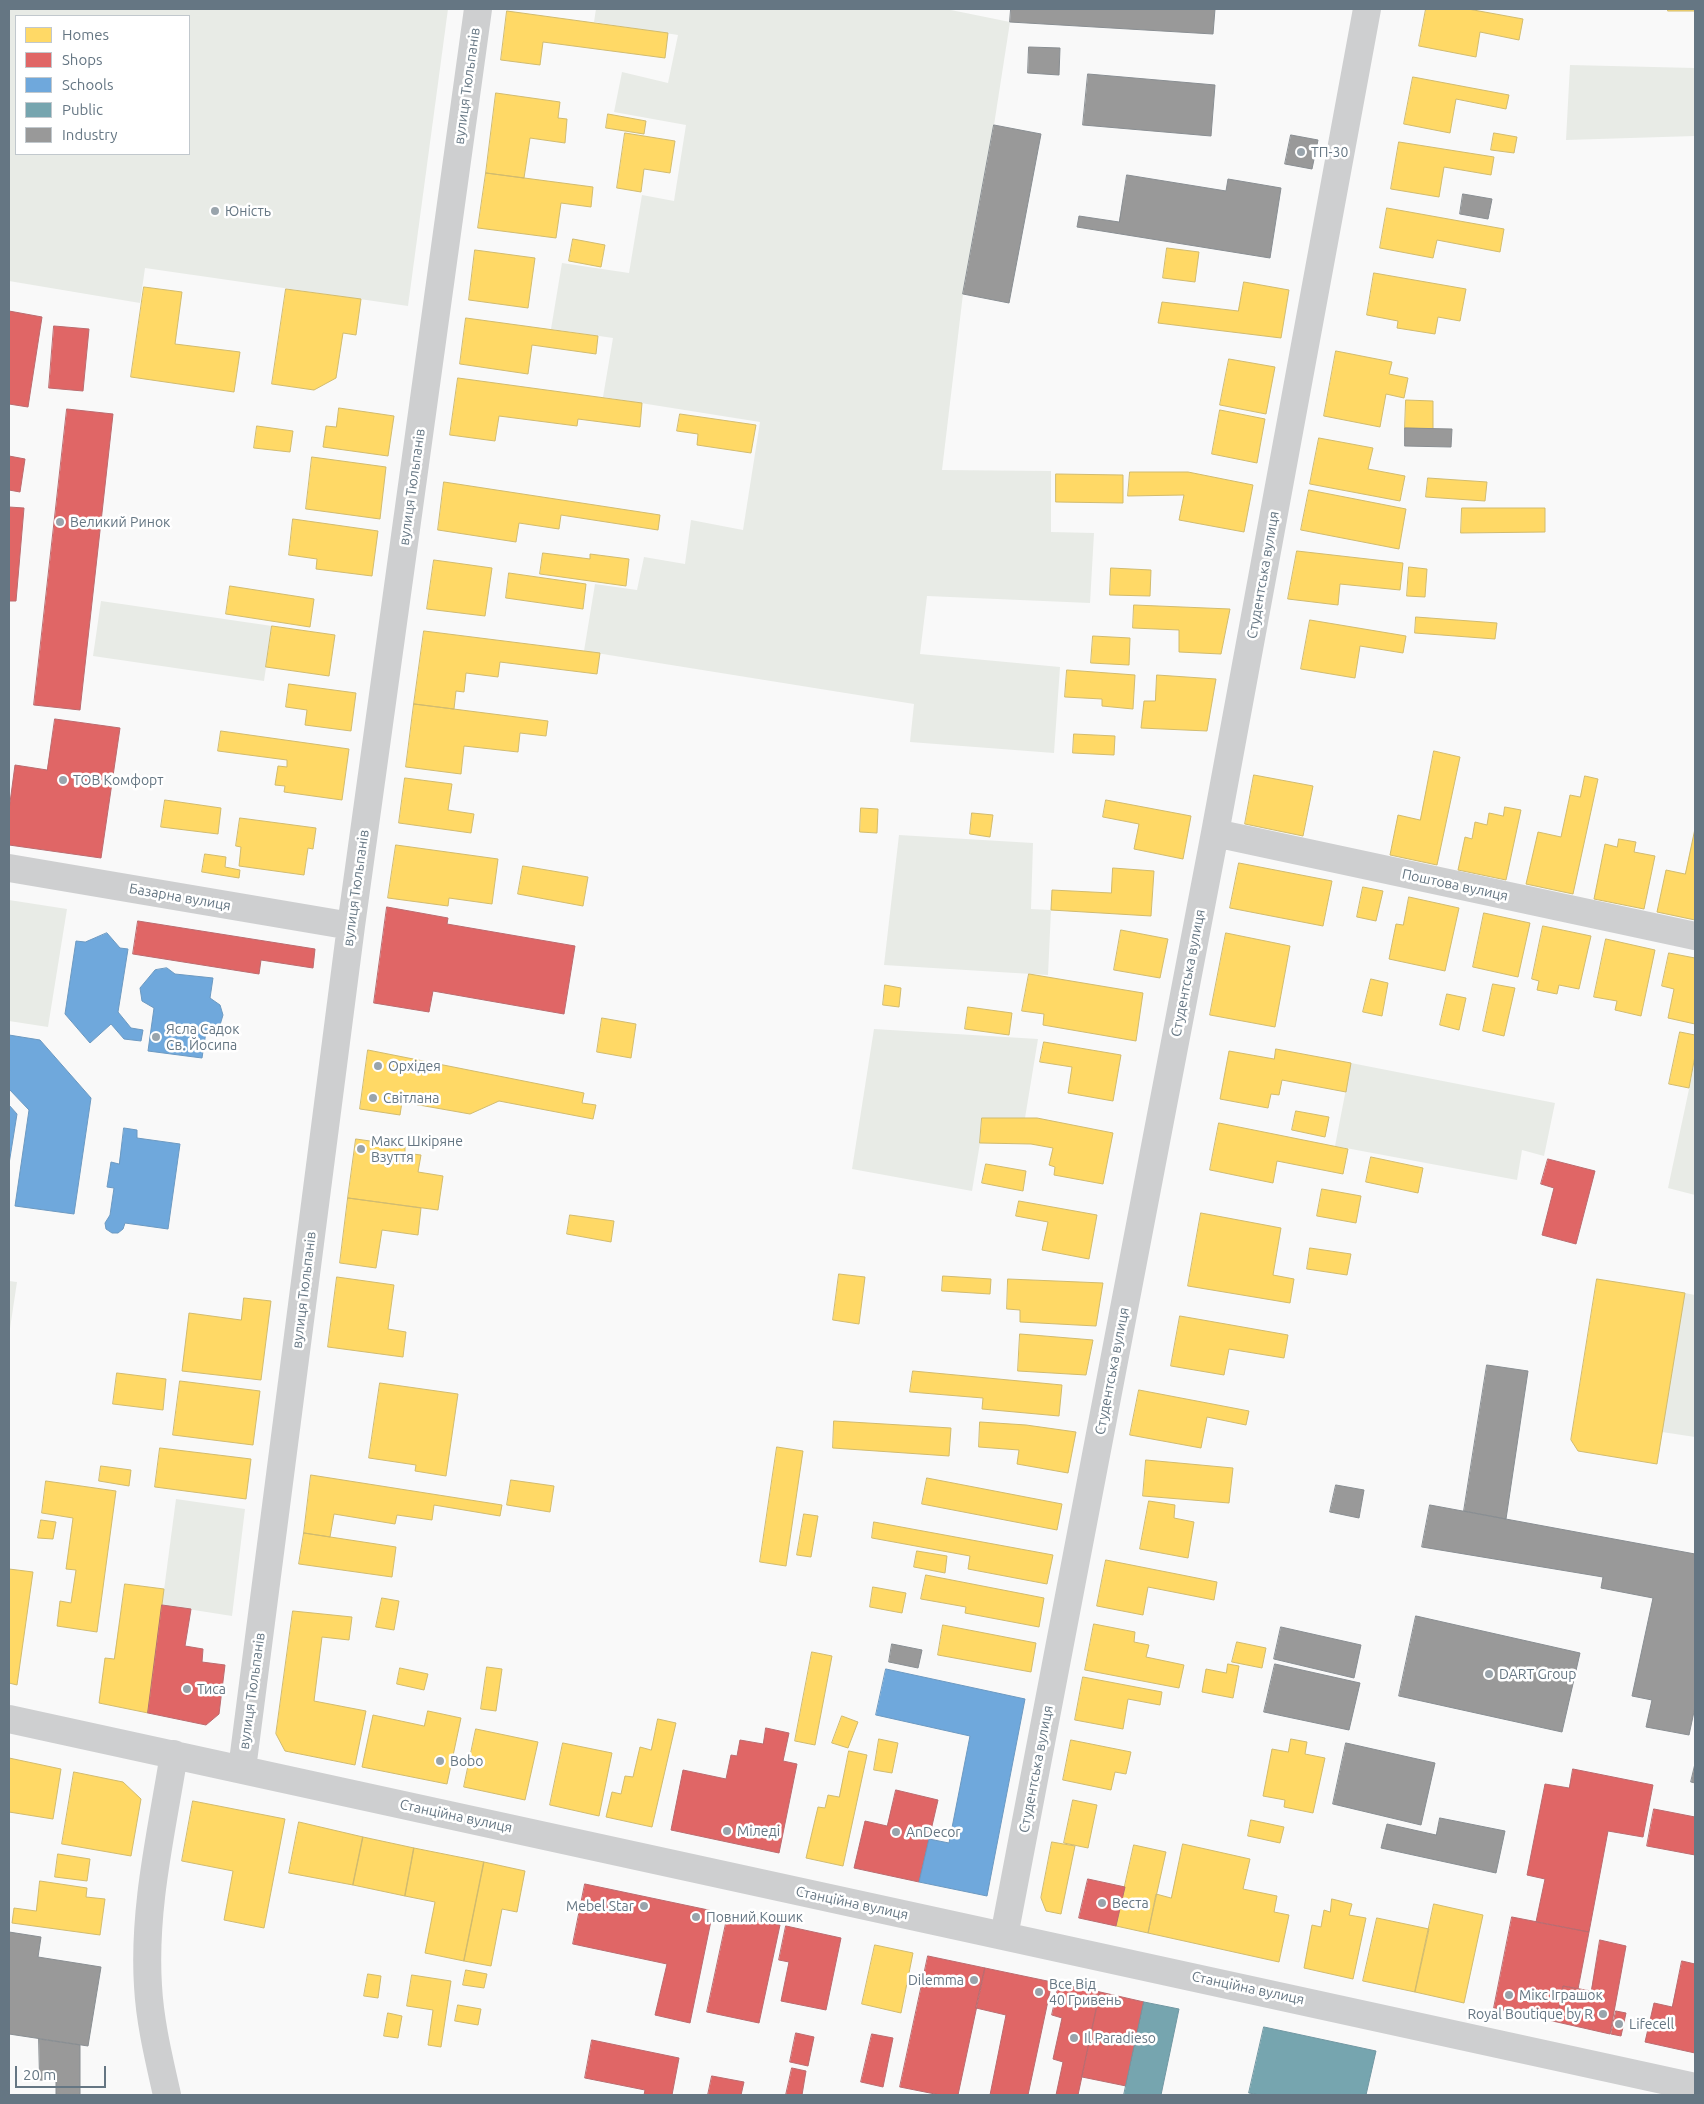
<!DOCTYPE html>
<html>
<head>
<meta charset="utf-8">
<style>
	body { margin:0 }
	#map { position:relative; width:1704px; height:2104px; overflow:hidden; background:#f9f9f9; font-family:Ubuntu,sans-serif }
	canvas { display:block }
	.frame { position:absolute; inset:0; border:10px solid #657683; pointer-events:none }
	.legend { position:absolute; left:15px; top:15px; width:175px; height:140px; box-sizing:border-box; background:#fff; border:1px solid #c1c8cd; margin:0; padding:6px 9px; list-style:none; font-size:15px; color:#657683 }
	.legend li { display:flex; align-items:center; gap:10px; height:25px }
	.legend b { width:25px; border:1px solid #c1c8cd }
	.scale { position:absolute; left:15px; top:2066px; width:91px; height:22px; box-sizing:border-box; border:2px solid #657683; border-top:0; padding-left:6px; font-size:15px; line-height:18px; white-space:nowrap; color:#657683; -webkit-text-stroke:4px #fff; paint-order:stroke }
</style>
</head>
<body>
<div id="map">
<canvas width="1704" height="2104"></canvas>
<div class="frame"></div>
<ul class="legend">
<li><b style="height:14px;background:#ffd966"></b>Homes</li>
<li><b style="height:14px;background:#e06666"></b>Shops</li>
<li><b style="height:14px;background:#6fa8dc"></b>Schools</li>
<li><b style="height:14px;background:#76a5af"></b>Public</li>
<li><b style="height:14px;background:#999"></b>Industry</li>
</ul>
<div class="scale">20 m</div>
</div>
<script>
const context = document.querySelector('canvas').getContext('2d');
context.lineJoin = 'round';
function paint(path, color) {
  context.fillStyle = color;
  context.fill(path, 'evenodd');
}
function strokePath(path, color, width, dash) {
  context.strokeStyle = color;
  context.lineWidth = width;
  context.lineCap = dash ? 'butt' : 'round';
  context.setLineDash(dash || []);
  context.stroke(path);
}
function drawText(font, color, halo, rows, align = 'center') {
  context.font = font + ' Ubuntu,sans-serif';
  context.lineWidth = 5;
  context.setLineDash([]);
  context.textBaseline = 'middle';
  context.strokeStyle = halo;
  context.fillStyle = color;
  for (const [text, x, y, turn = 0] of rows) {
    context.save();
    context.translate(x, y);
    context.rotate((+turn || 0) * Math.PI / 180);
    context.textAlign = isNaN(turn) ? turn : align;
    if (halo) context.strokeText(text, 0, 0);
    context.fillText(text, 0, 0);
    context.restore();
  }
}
paint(new Path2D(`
	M9,9h439l-40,297 -263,-38 -5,35 -131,-22zM16,16h173v138h-173z
	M596,9h350l64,13 -16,103 -31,169 -21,176 109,1v61l43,1 -4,70 -163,-7 -7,58 140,13 -6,86 -144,-11 4,-38 -330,-53 11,-67 42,6 7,-33 41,7 6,-44 52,10 17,-108 -157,-25 10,-59 -62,-9 11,-66 67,10 13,-78 32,6 12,-76 -72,-13 8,-40 46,11 10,-48 -84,-13z
	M1570,65l125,3v68l-129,4z
	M101,601l171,25 -8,55 -171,-25z
	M899,835l134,8 -2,66 20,1 -3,65 -164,-10z
	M9,900l58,9 -19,118 -39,-6z
	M874,1029l164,10 -13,79h-43l-2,25 -8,48 -120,-22z
	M1695,1061v134l-27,-7z
	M1351,1063l204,40 -11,53 -22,-6 -5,30 -182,-34z
	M9,1281l8,1 -8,53z
	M1685,1293l10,2v142l-33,-5z
	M176,1499l69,10 -13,107 -70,-11z`), '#e8ebe6');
const homes = new Path2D(`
	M1426,9h42l55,10 -4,21 -39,-8 -4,25 -57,-11z
	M1668,9h27v2h-27z
	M507,11l161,22 -3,25 -122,-16 -3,23 -39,-5z
	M1413,77l96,18 -3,14 -50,-10 -6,34 -46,-9z
	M496,93l64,9 -2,16 9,1 -2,24 -35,-5 -6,40 -38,-5z
	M608,114l38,7 -2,13 -38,-6z
	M625,133l50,8 -5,32 -26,-4 -3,23 -24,-4z
	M1494,133l23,4 -3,16 -23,-3z
	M1399,142l95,15 -3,18 -47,-8 -5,30 -48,-8z
	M486,173l107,14 -2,20 -30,-4 -5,35 -78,-10z
	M1387,208l117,21 -4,23 -63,-12 -4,18 -53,-10z
	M573,239l32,6 -4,22 -32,-6z
	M1167,248l32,4 -4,30 -32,-4z
	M475,250l60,8 -7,50 -59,-8z
	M1374,273l92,16 -6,32 -22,-4 -3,17 -38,-6 1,-7 -31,-6z
	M1244,282l45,8 -8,48 -123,-15 4,-21 76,9z
	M144,287l38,5 -7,52 65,8 -6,40 -103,-15z
	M286,289l75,10 -5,36 -13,-2 -7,45 -22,12 -42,-6z
	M466,318l132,18 -2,18 -64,-9 -4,29 -68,-10z
	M1336,351l56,11 -3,12 19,4 -4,20 -18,-4 -6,33 -56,-11z
	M1229,359l46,8 -9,47 -46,-9z
	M458,378l184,25 -2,24 -62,-8 -1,7 -78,-10 -4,25 -45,-6z
	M1406,400l27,1v28l-28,-1z
	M339,408l55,8 -6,40 -65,-9 3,-21 10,1z
	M1220,410l45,9 -8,44 -45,-9z
	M680,414l76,11 -5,28 -54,-8 1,-11 -21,-3z
	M257,426l36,5 -3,21 -36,-4z
	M1319,438l54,10 -5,21 37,7 -5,25 -90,-17z
	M312,457l74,10 -6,52 -74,-10z
	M1130,472h58l65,13 -9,47 -65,-12 5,-25 -56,1z
	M1056,474l67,1v28l-67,-1z
	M1428,478l59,4 -2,19 -59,-4z
	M444,482l216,33 -2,15 -97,-15 -2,14 -40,-6 -3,19 -78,-12z
	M1309,490l97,19 -7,40 -98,-19z
	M1462,508h83v24l-84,1z
	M293,519l85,12 -6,45 -56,-7 1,-10 -28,-4z
	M1297,551l106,12 -3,27 -60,-6 -2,21 -50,-6z
	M543,553l47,6v-5l39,5 -3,27 -86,-12z
	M434,560l58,8 -7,48 -58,-7z
	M1409,567l18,2 -2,28 -18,-1z
	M1111,568l40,2 -1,26 -40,-1z
	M509,573l77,11 -3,25 -77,-11z
	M230,586l84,13 -4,28 -84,-13z
	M1134,605l96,4 -9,45 -42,-2v-22l-46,-2z
	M1416,617l81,6 -2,16 -80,-6z
	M1310,620l96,16 -3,17 -43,-7 -5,32 -54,-9z
	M272,626l63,9 -6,41 -63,-9z
	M424,631l176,22 -3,21 -97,-12 -2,15 -32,-4 -2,19 -8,-1 -2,18 -40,-5z
	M1093,636l37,2 -1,27 -38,-2z
	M1067,670l68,5 -2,34 -31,-3v-7l-37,-2z
	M1157,675l59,4 -9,52 -66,-3 3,-27h11z
	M289,684l67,9 -5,38 -46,-6 2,-15 -21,-3z
	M414,704l134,17 -2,15 -26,-3 -2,19 -54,-6 -3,28 -55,-7z
	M221,731l128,18 -7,51 -58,-8 1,-6 -10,-1 3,-19 9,1v-7l-69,-9z
	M1074,734l41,2 -1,19 -41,-2z
	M1434,751l26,6 -23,108 -47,-10 8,-40 22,5z
	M1254,775l59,11 -10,50 -58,-12z
	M1585,776l13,3 -25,115 -47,-10 12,-52 23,5 9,-42 10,2z
	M405,778l47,6 -4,26 26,4 -3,19 -72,-10z
	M165,800l56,8 -3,26 -57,-7z
	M1106,800l85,16 -8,43 -49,-10 5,-25 -36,-7z
	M1505,807l16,3 -15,70 -48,-10 7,-33 7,2 3,-17 12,3 2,-12 14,3z
	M861,808l17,1 -1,24 -17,-1z
	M972,813l21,2 -3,22 -20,-3z
	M240,818l76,10 -3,21 -5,-1 -4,27 -65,-9 2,-19 -5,-1z
	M1695,829v91l-38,-8 9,-42 19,4z
	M1619,839l17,3 -2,10 21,4 -11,53 -50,-10 11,-55 12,3z
	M396,845l102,14 -6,45 -43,-6 -1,8 -60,-8z
	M205,854l21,3 -1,10 15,3 -1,8 -37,-6z
	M1239,863l93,18 -9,45 -93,-18z
	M523,866l65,11 -5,29 -65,-12z
	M1113,868l41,3 -3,45 -100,-6 1,-20 59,3z
	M1363,887l20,4 -7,30 -19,-4z
	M1409,897l50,11 -14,63 -56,-12 7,-35 7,1z
	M1484,913l46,10 -12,54 -45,-10z
	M1543,926l48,10 -12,53 -20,-4 -2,9 -20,-4 2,-9 -7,-2z
	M1121,930l47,9 -8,39 -46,-8z
	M1226,933l64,13 -15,81 -65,-12z
	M1606,939l49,11 -14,66 -26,-6 2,-9 -23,-4z
	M1669,953l26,5v66l-27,-6 6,-29 -12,-3z
	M1029,974l114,19 -7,48 -93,-16 1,-11 -22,-3z
	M1371,979l17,4 -6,33 -19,-4z
	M1493,984l22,4 -11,48 -21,-5z
	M885,985l16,3 -2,19 -16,-2z
	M1447,994l19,4 -7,32 -19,-5z
	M968,1007l44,6 -3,22 -44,-6z
	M602,1018l34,6 -5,34 -34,-6z
	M1680,1032l15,3v21l-6,32 -20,-4z
	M1044,1042l77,13 -8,46 -45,-8 4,-26 -32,-5z
	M1276,1049l75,14 -5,29 -64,-12 -3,15 -8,-1 -3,14 -48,-9 9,-48 45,8z
	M368,1050l216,43 -2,10 14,2 -3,14 -94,-18 -29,13 -68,-12 -2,13 -40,-6z
	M1296,1111l33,6 -4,20 -33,-7z
	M982,1118h55l76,15 -10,51 -49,-9 1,-8 -6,-2 4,-17 -22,-4 -51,-1z
	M1219,1123l129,26 -5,25 -66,-13 -4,22 -63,-13z
	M356,1139l49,7v7l16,2 -3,17 25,4 -5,34 -90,-12z
	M1371,1157l52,11 -5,25 -52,-11z
	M986,1164l40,7 -3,20 -41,-8z
	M1322,1189l39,7 -5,27 -39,-7z
	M348,1198l73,10 -3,27 -36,-5 -6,38 -36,-5z
	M1019,1201l78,14 -8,44 -47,-9 6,-28 -32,-6z
	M1201,1213l80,15 -8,47 21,4 -4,24 -102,-17z
	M570,1215l44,6 -3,21 -44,-8z
	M1310,1248l41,6 -4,21 -40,-6z
	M839,1274l26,3 -6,47 -26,-4z
	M943,1276l48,3 -1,15 -48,-3z
	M337,1277l57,8 -6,44 18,3 -3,25 -75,-10z
	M1008,1279l95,4 -7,43 -76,-4v-12l-13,-1z
	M1597,1279l88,14 -28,171 -79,-13 -7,-11z
	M244,1298l27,3 -10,79 -79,-9 7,-58 52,7z
	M1180,1316l108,19 -4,23 -55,-9 -5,26 -53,-9z
	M1020,1334l73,6 -7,35 -68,-4z
	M913,1371l149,14 -3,31 -77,-7 1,-11 -73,-6z
	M117,1373l49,6 -3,31 -50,-6z
	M180,1381l80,10 -7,54 -80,-10z
	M380,1383l78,11 -12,82 -31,-5 1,-6 -47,-7z
	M1139,1390l110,21 -3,14 -39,-8 -6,31 -71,-13z
	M834,1421l117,7 -2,28 -116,-8z
	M980,1422l46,3 50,7 -8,41 -51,-9 2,-14 -40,-3z
	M777,1447l26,4 -17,115 -26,-4z
	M160,1448l91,11 -5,40 -91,-12z
	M1146,1460l87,8 -4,35 -86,-7z
	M101,1466l30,4 -2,16 -30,-5z
	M311,1475l191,30 -2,11 -66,-11 -2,15 -35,-5 -2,9 -61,-10 -4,23 -26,-4z
	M927,1478l135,26 -5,26 -135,-26z
	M511,1480l43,6 -4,26 -43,-7z
	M46,1481l70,10 -19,141 -40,-6 3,-25 11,2 5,-33 -10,-1 7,-51 -31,-5z
	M1149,1501l26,4 -1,13 20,4 -6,36 -48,-9z
	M804,1514l14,2 -7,41 -14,-2z
	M41,1520l15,2 -3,17 -15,-1z
	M874,1522l179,33 -6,29 -79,-15 2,-13 -98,-18z
	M304,1533l92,14 -4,30 -93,-13z
	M917,1551l30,5 -2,17 -31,-6z
	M1106,1560l111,22 -3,18 -66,-13 -5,28 -46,-9z
	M9,1569l24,3 -16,113 -8,-2z
	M926,1575l118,23 -5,29 -74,-14 1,-6 -45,-8z
	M125,1584l39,5 -16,124 -49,-10 6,-45 9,1z
	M873,1587l33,6 -4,20 -32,-6z
	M382,1598l17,3 -5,29 -18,-3z
	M293,1611l59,6 -3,23 -27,-3 -8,64 52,10 -11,54 -70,-14 -9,-17z
	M1094,1624l41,8 -1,10 15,3 -3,12 38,8 -5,23 -94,-18z
	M943,1625l93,18 -5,29 -93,-17z
	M1237,1642l29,6 -4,20 -30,-6z
	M812,1652l20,4 -17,89 -20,-4z
	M1228,1664l11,2 -6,32 -31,-6 4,-23 20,4z
	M487,1667l15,2 -6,42 -15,-2z
	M400,1668l28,6 -4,16 -27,-6z
	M1083,1677l79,15 -2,13 -32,-6 -5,30 -48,-9z
	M428,1711l33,7 -14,66 -85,-17 11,-52 51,11z
	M842,1716l16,6 -10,26 -16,-5z
	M658,1719l18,4 -24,104 -46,-10 6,-25 9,2 4,-18 8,1 7,-30 11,3z
	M476,1729l62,13 -13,58 -61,-13z
	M879,1739l19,4 -6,30 -18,-3z
	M1291,1739l16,3 -2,12 20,4 -12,55 -29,-6 1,-7 -22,-4 9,-47 16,3z
	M1071,1740l60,12 -5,22 -11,-2 -4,18 -48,-10z
	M563,1743l49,10 -13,63 -49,-11z
	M849,1751l18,4 -24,111 -37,-8 12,-51 7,1 3,-13 11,2z
	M9,1758l52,11 -8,50 -44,-7z
	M74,1772l49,10 18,17 -10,57 -69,-12z
	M1073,1800l24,5 -9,43 -24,-5z
	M193,1801l92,18 -21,109 -40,-8 9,-49 -51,-10z
	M1251,1820l33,7 -4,16 -32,-7z
	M299,1822l64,15 -10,48 -64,-12z
	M363,1837l51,11 -9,48 -52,-11z
	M1052,1842l23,4 -14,68 -15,-3 -5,-13z
	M1183,1844l67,15 -7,30 34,7 -3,16 15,3 -10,47 -131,-29 8,-39 15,4z
	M1134,1845l32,7 -18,81 -32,-7z
	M414,1848l70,14 -20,99 -39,-8 10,-51 -30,-6z
	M58,1854l32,5 -3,22 -32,-4z
	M484,1862l41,9 -8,41 -15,-3 -11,57 -27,-5z
	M40,1881l47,7 -1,9 19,2 -5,36 -88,-12 2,-15 22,3z
	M1332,1899l20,5 -3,11 17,3 -13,61 -49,-11 8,-43 9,2 3,-17 6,2z
	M1434,1904l49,11 -19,88 -49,-11z
	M1377,1918l52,11 -14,63 -52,-11z
	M875,1945l38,8 -12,60 -39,-9z
	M466,1970l21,4 -3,14 -21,-3z
	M368,1974l13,2 -3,22 -14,-2z
	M412,1975l39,6 -10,66 -13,-2 5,-35 -26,-4z
	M458,2005l23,4 -3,16 -23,-4z
	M388,2013l14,3 -4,22 -14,-2z`);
paint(homes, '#ffd966');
strokePath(homes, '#d1bb6f', 1);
const shops = new Path2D(`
	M9,311l33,6 -14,90 -19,-3z
	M54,326l35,3 -6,62 -34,-3z
	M67,409l46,5 -33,296 -46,-5z
	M9,456l16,3 -5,33 -11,-2z
	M9,507l15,1 -8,93h-7z
	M55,719l65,9 -19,130 -92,-13v-35l6,-45 32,5z
	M387,907l61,11 -1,6 128,22 -11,68 -131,-23 -4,21 -55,-9z
	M138,921l177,28 -2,19 -52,-8 -2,14 -126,-20z
	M1548,1159l47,12 -19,73 -34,-9 12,-47 -13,-4z
	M162,1605l29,4 -6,37 18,3 -1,13 23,3 -6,49 -13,11 -58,-12z
	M766,1728l23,5 -6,28 14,3 -18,89 -108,-23 12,-60 43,9 5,-24 6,1 3,-16 23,4z
	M1573,1769l80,16 -10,52 -35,-6 -19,101 -53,-10 9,-43 -18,-4 18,-91 24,4z
	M896,1790l42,10 -19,82 -65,-14 11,-47 22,5z
	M1654,1809l41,8v38l-48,-9z
	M1088,1879l37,8 -9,39 -37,-8z
	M585,1884l128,27 -23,112 -35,-8 12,-51 -94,-20z
	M728,1914l52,11 -21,98 -52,-11z
	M1512,1917l77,15 -11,57 -15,-3 -6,36 -63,-14z
	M786,1926l55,12 -15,72 -45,-9 8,-39 -10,-2z
	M1600,1940l26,6 -16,88 -53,-12 6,-36 28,5z
	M928,1956l57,12 -27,127h-18l-40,-8z
	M1682,1961l13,3v89l-50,-11 9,-39 18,4z
	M985,1968l67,14 -24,113h-38l16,-80 -30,-7z
	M1059,1984l41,8 -22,103h-22l7,-33 -10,-3 9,-41 -10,-3z
	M1100,1992l44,10 -18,84 -44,-9z
	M1616,2011l10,2 -5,23 -10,-2z
	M796,2033l18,4 -6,29 -18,-4z
	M872,2034l21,4 -10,49 -22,-5z
	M592,2040l87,18 -7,37h-28l1,-5 -60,-12z
	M792,2068l14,3 -4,24h-16z
	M712,2076l32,6 -3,13h-33z`);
paint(shops, '#e06666');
strokePath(shops, '#bb6b6f', 1);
const schools = new Path2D(`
	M107,933l13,15 8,1 -10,63 13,16 12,2 -2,11 -17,-2 -13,-15 -21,19 -25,-29 11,-73 9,1z
	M167,968l8,6 38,4 -3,20 10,7 3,10 -3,10 -4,4 -10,3 -4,26 -54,-7 6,-43 -12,-7 -2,-13 15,-18z
	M9,1035l31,5 51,58 -17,116 -59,-8 14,-96 -20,-21z
	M9,1105l8,9 -8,50z
	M124,1128l13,2v8l43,6 -12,85 -43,-6 -2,6 -5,4h-6l-6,-4 -1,-6 5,-8 4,-27 -7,-1 4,-25 8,2z
	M886,1669l139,30 -38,197 -68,-14 10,-43 20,4 21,-107 -94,-21z`);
paint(schools, '#6fa8dc');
strokePath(schools, '#6c99c1', 1);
const public = new Path2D(`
	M1144,2002l35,7 -18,86h-37z
	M1264,2027l112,24 -10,44h-106l-11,-2z`);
paint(public, '#76a5af');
strokePath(public, '#7197a2', 1);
const industry = new Path2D(`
	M1011,9h204l-2,25 -203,-12z
	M1029,47l31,1 -1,27 -31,-2z
	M1088,74l127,11 -4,51 -128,-11z
	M994,125l47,9 -32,169 -46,-9z
	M1291,135l27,5 -6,29 -27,-5z
	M1127,175l99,16 2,-12 53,9 -11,70 -193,-31 2,-11 40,6z
	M1463,194l29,5 -4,20 -28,-5z
	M1405,428l47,1 -1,18 -46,-1z
	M1487,1365l41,6 -22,148 -42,-8z
	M1336,1485l28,5 -5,28 -29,-6z
	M1430,1505l265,49v153l-6,28 -43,-8 6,-27 -20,-4 21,-98 -52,-10 2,-11 -181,-30z
	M1416,1616l164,37 -18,79 -163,-36z
	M1281,1627l80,18 -7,33 -80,-19z
	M892,1644l30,6 -4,18 -29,-6z
	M1275,1664l85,19 -11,47 -85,-18z
	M1346,1743l89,20 -14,62 -88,-21z
	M1695,1764v19l-4,-1z
	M1440,1818l65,13 -9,42 -115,-25 6,-24 49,11z
	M9,1932l32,5 -3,20 63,10 -13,79 -79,-12z
	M39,2039l41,6v50h-24v-14l-16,-1z`);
paint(industry, '#999');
strokePath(industry, '#898e92', 1);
strokePath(new Path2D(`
	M1215,833l480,103
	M9,868l342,58
	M9,1719l1686,368
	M242,1769l109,-843 127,-917
	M1004,1936l211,-1103 152,-824
	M167,2095c-8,-36 -17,-72 -19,-109 -5,-78 14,-156 26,-232`), '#cecfd0', 28);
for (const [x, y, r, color] of [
	[1301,152,5,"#99a4ac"],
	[215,211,5,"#99a4ac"],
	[60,522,5,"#99a4ac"],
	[63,780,5,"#99a4ac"],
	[156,1037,5,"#99a4ac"],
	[378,1066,5,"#99a4ac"],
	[373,1098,5,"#99a4ac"],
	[361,1149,5,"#99a4ac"],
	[1489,1674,5,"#99a4ac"],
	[187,1689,5,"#99a4ac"],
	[440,1761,5,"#99a4ac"],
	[727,1831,5,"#99a4ac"],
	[896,1832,5,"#99a4ac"],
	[1102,1903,5,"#99a4ac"],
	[644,1906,5,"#99a4ac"],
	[696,1917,5,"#99a4ac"],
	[974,1980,5,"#99a4ac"],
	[1039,1992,5,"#99a4ac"],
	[1509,1995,5,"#99a4ac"],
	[1603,2014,5,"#99a4ac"],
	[1619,2024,5,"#99a4ac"],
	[1074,2038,5,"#99a4ac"]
]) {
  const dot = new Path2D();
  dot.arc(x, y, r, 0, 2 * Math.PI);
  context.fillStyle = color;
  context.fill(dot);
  strokePath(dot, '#fff', 2);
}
drawText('14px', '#657683', '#fff', [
	["вулиця Тюльпанів",467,86,-82],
	["вулиця Тюльпанів",412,487,-82],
	["Студентська вулиця",1263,575,-80],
	["Поштова вулиця",1455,885,12],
	["вулиця Тюльпанів",356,888,-82],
	["Базарна вулиця",180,897,10],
	["Студентська вулиця",1188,973,-79],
	["вулиця Тюльпанів",304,1290,-83],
	["Студентська вулиця",1112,1371,-79],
	["вулиця Тюльпанів",252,1691,-82],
	["Студентська вулиця",1036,1769,-79],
	["Станційна вулиця",456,1816,12],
	["Станційна вулиця",852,1903,12],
	["Станційна вулиця",1248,1988,12]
]);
drawText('14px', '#657683', '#fff', [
	["ТП-30",1311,152],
	["Юність",225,211],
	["Великий Ринок",70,522],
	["ТОВ Комфорт",73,780],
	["Ясла Садок",166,1029],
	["Св. Йосипа",166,1045],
	["Орхідея",388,1066],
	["Світлана",383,1098],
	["Макс Шкіряне",371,1141],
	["Взуття",371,1157],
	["DART Group",1499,1674],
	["Тиса",197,1689],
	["Bobo",450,1761],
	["Міледі",737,1831],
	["AnDecor",906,1832],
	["Веста",1112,1903],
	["Mebel Star",634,1906,"right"],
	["Повний Кошик",706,1917],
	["Dilemma",964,1980,"right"],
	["Все Від",1049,1984],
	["40 Гривень",1049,2000],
	["Мікс Іграшок",1519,1995],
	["Royal Boutique by R",1593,2014,"right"],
	["Lifecell",1629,2024],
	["Il Paradieso",1084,2038]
], 'left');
</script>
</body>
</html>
